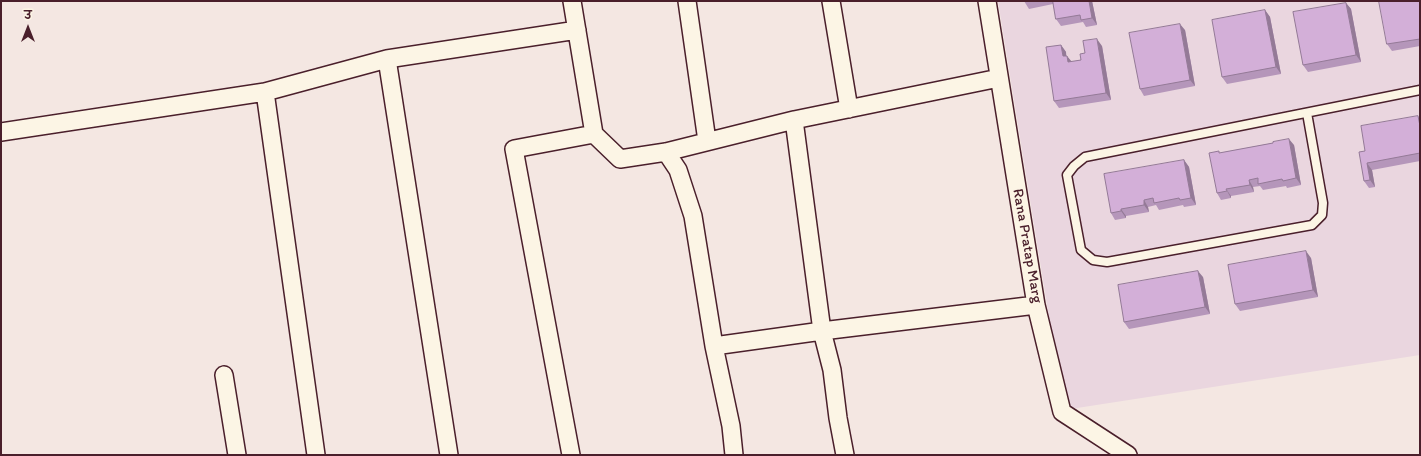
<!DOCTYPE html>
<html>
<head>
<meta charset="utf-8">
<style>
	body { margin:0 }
	#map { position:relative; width:1421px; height:456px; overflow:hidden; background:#f4e7e2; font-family:Itim,"Playpen Sans Deva",sans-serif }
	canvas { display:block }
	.frame { position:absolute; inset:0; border:2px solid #4a1f2b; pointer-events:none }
	.north { position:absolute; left:8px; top:8px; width:40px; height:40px; -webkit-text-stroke:3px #fcf5e5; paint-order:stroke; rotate:0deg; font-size:11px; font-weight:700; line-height:16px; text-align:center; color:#4a1f2b }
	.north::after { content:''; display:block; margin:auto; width:14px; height:18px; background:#4a1f2b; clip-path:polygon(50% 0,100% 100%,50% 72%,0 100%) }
</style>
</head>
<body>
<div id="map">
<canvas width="1421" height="456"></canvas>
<div class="frame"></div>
<div class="north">उ</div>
</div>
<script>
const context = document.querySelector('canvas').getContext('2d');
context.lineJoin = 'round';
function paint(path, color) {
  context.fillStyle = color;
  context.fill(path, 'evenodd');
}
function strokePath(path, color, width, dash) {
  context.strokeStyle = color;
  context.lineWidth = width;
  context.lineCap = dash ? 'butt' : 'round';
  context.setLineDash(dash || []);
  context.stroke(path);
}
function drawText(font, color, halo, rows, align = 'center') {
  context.font = font + ' Itim,sans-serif';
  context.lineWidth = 3.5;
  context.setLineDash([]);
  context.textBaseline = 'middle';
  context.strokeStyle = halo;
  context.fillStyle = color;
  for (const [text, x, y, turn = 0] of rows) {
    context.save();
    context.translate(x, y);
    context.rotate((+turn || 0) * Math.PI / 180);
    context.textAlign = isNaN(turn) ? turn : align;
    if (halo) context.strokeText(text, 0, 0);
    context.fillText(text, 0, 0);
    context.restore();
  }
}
paint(new Path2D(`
	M998,1h422v354l-356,55z`), '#ead6df');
const service = new Path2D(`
	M1307,113l16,90 -1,12 -10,10 -205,37 -14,-2 -12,-10 -14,-75 7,-9 11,-9 335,-67`);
const minor = new Path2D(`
	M572,1l22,133 26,25 46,-7 128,-32 205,-42
	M687,1l20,140
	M831,1l18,108
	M987,1l49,304 26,107 66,43
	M387,59l62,396
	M265,92l51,363
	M794,120l28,211 10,39 6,48 7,37
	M1,132l264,-40 122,-33 190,-29
	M666,152l12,18 15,46 21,130 17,80 3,29
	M714,346l108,-15 214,-26
	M224,375l13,80
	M571,455l-57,-306 80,-15`);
strokePath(service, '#4a1f2b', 11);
strokePath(minor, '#4a1f2b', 20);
strokePath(service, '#fcf5e5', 8);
strokePath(minor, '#fcf5e5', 17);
paint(new Path2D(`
	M1024,1h68l5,24 -11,2 -3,-5 -22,4 -5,-7 -3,-15 -24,5z
	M1420,1v45l-28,5 -5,-7z
	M1346,3l5,6 10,53 -53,10 -5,-7z
	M1265,10l5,7 11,57 -54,10 -5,-7z
	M1185,30l10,56 -51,10 -4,-7z
	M1061,45l5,7v4h1l4,6 10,-2 4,-7 17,-7 9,54 -52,8 -5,-7z
	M1418,116l2,3v42l-48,9 3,17 -6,1 -5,-7 1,-30z
	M1273,143l21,2 7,40 -14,3 -1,-2 -23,4 -3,-4 -7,1 1,5 -23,4v2l-10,2 -4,-7 3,-40z
	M1184,160l5,7 7,38 -12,2 -1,-2 -24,5 -3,-5 -8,2 1,5 -23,4v2l-11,2 -4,-7z
	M1311,258l7,39 -78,14 -5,-7z
	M1203,277l7,37 -81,15 -5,-7z`), '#b596ba');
paint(new Path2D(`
	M1089,1h3l5,24 -5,-7z
	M1346,3l5,6 10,53 -5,-7z
	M1265,10l5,7 11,57 -5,-7z
	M1180,24l5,6 10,56 -5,-6z
	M1097,39l5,7 9,54 -5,-7z
	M1061,45l5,7 1,11 -4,-7z
	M1067,56l5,6h-4z
	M1289,139l5,6 7,40 -5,-7z
	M1184,160l5,7 7,38 -5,-7z
	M1367,163l5,7 3,17 -5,-7z
	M1249,180l4,7 1,5 -4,-7z
	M1226,189l5,7v2l-4,-7z
	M1144,200l4,7 1,5 -5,-7z
	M1121,209l5,7v2l-5,-7z
	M1306,251l5,7 7,39 -5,-7z
	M1198,271l5,6 7,37 -5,-7z`), '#947a97');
const building = new Path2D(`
	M1053,1h36l3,17 -11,2 -1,-5 -24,4z
	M1379,1h41v38l-33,5z
	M1346,3l10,52 -53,10 -10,-53z
	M1265,10l11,57 -54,10 -10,-57z
	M1180,24l10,56 -50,9 -11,-56z
	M1097,39l9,54 -52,8 -8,-54 15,-2 2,11h4l1,6 13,-2 -1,-6 5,-1 -2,-12z
	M1418,116l2,10v27l-53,10 3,17 -6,1 -5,-29 6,-1 -4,-25z
	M1289,139l7,39 -13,3 -1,-2 -24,5v-6l-9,2 1,5 -24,4 1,2 -10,2 -8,-40 10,-2v2l54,-10v-1z
	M1184,160l7,38 -11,2 -1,-2 -25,5 -1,-5 -9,2v5l-23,4v2l-10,2 -7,-39z
	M1306,251l7,39 -78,14 -7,-39z
	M1198,271l7,36 -81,15 -6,-37z`);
paint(building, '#d3afd8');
strokePath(building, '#947a97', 1);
drawText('15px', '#4a1f2b', '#fcf5e5', [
	["Rana Pratap Marg",1027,246,80]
]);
</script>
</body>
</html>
